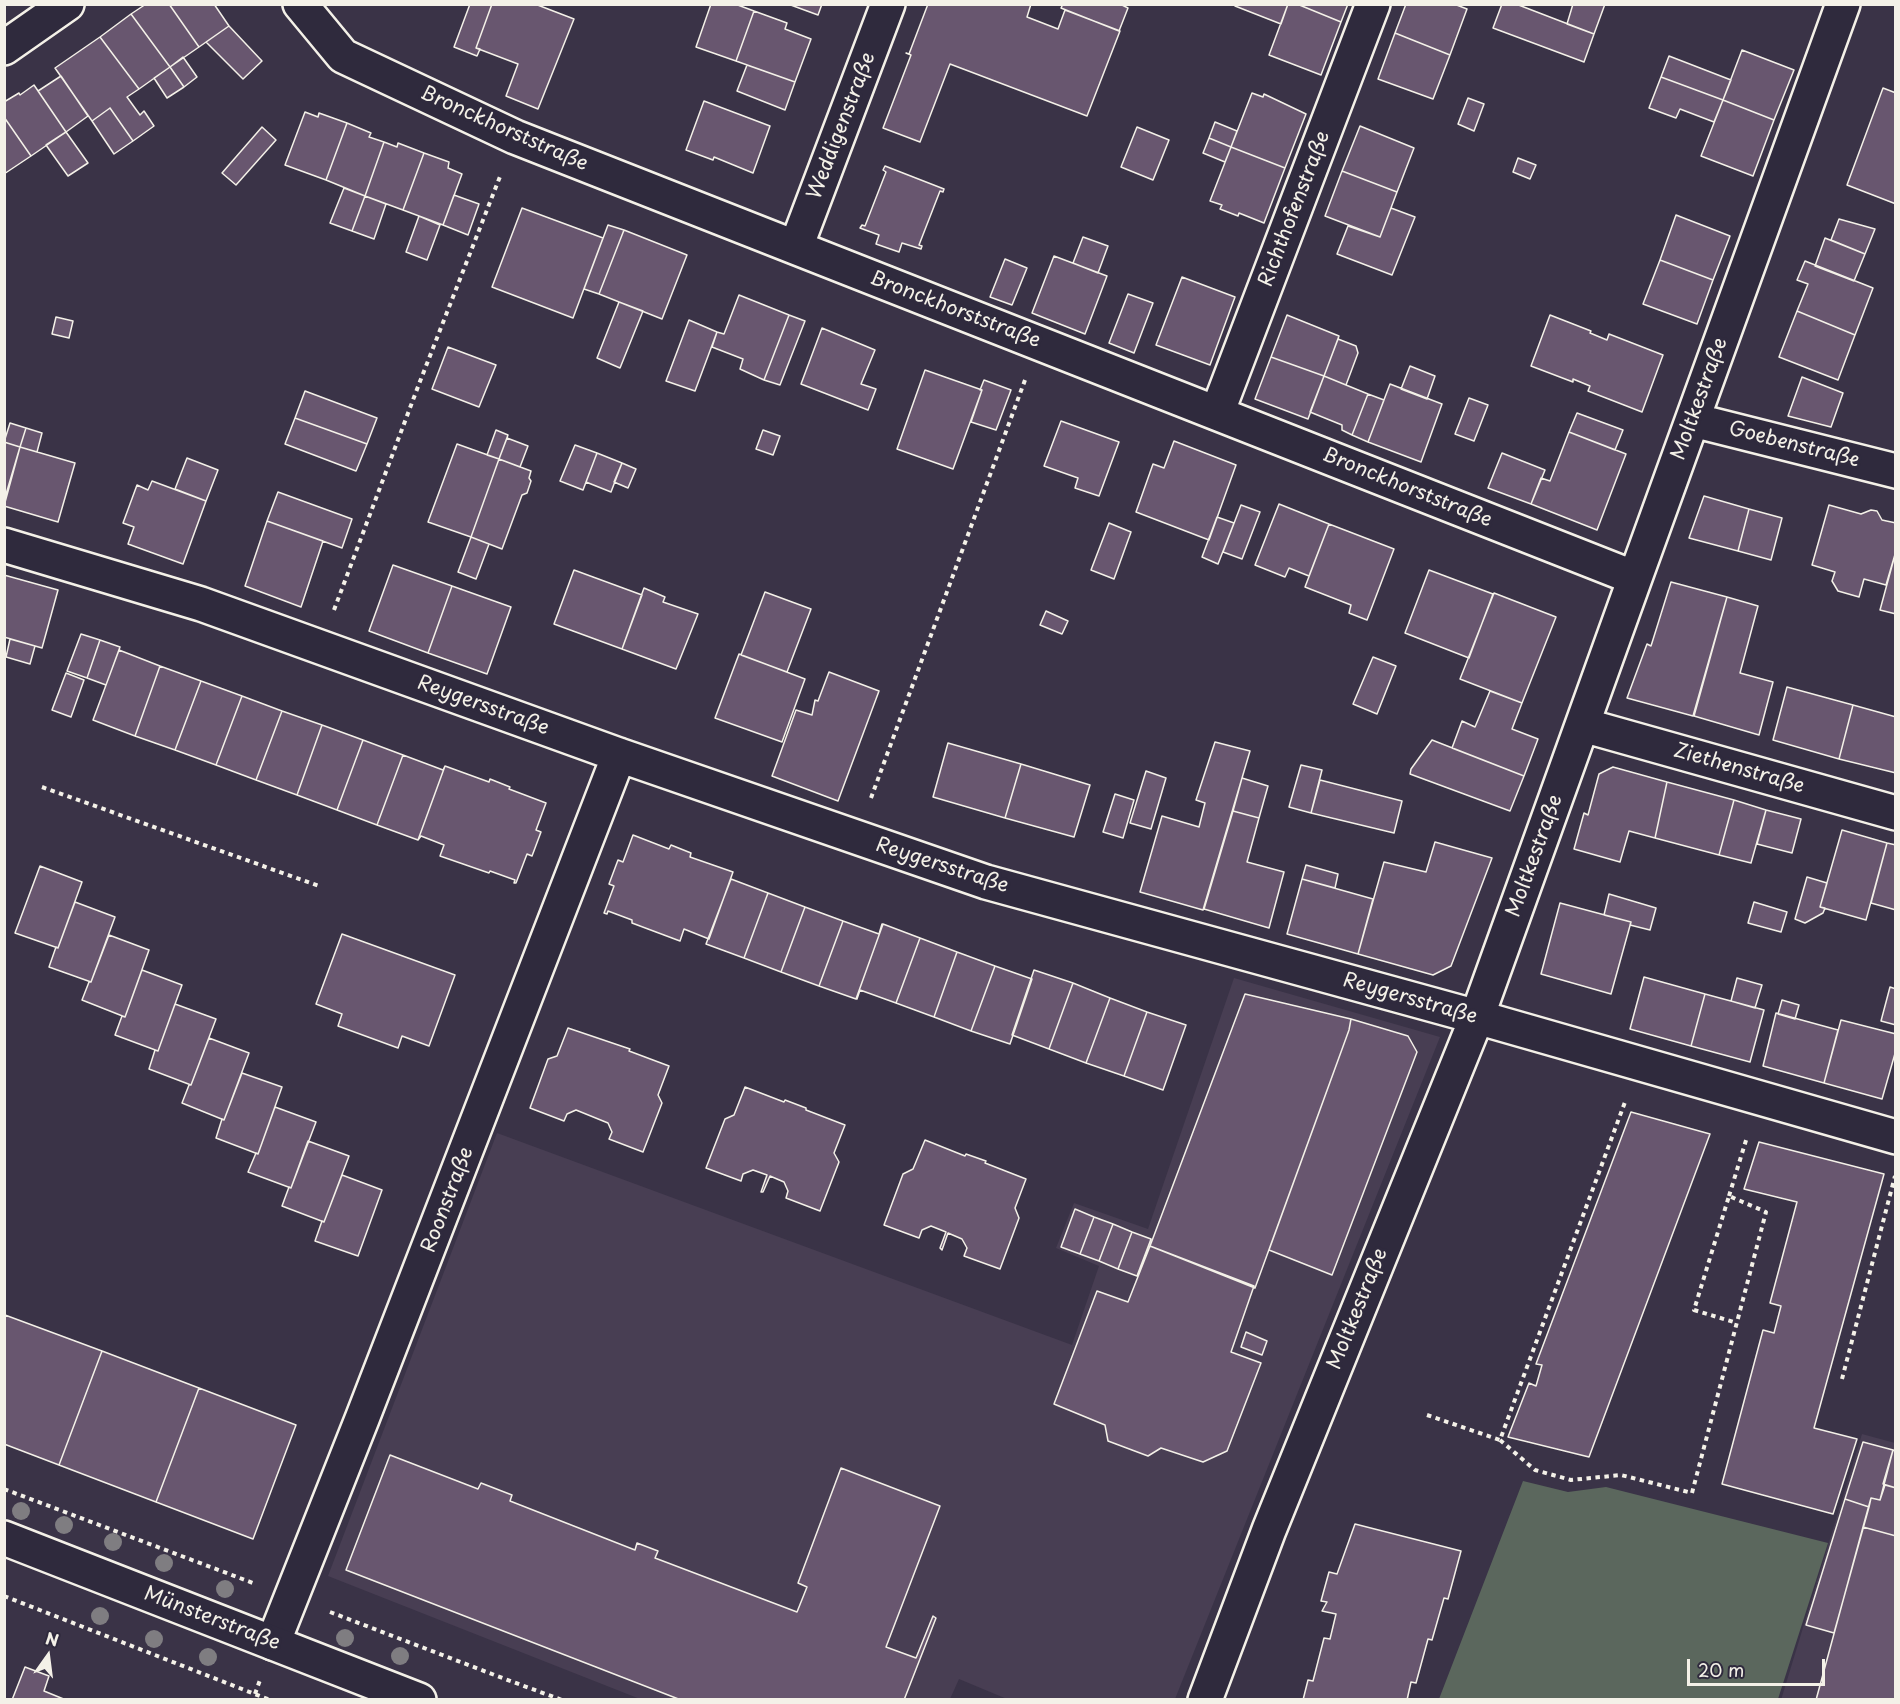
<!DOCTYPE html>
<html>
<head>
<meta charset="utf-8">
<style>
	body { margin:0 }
	#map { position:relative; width:1900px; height:1704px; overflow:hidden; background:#3a3347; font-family:"Playpen Sans",sans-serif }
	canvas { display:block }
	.frame { position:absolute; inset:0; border:6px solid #f4f1e8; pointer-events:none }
	.north { position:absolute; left:18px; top:1626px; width:60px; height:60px; -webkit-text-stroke:4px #2f2a3d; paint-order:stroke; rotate:14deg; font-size:16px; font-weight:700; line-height:24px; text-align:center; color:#f4f1e8 }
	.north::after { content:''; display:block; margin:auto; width:21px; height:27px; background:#f4f1e8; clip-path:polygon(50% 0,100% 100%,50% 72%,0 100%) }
	.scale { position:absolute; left:1687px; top:1659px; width:138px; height:27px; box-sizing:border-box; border:3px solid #f4f1e8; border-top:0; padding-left:8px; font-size:18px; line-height:21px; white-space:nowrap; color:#f4f1e8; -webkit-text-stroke:4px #2f2a3d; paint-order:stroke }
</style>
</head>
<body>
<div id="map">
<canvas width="1900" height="1704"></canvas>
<div class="frame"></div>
<div class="north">N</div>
<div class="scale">20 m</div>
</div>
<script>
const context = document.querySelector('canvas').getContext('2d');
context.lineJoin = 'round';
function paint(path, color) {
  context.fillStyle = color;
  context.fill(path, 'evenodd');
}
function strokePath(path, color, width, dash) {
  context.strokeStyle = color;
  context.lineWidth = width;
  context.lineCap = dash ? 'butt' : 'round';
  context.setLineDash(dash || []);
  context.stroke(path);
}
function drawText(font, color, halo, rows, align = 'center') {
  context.font = font + ' "Playpen Sans",sans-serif';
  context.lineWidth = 6;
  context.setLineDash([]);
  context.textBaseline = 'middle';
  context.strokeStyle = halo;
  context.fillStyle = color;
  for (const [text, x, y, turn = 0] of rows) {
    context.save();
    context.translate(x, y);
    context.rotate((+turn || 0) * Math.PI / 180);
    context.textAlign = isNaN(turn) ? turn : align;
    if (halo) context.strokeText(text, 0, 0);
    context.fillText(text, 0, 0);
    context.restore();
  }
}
paint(new Path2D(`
	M1234,978l206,59 -265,662h-168l-48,-20 -9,20h-310l-312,-123 169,-443 575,212 27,-79 -43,-18 18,-45 74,26z
	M1862,1434l33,9v256l-114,1z`), '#483e53');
paint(new Path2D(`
	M1523,1481l45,11 38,-5 222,56 -50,156h-339z`), '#5b675d');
const building = new Path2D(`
	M146,4h23l30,43 -29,20 -39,-53z
	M169,4h45l15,22 -30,21z
	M470,4h22l-16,44 4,1 -3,7 -23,-9z
	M492,4h43l39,15 -36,90 -32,-13 12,-32 -42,-16z
	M711,4h24l19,7 -18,50 -40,-14z
	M788,4h34l-4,11z
	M928,4h103l-4,13 31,12 7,-19 55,21 -33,85 -137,-52 -30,78 -37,-14 28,-73 -5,-2 3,1z
	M1063,4h57l8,4 -9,23 -58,-23z
	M1235,4h53l-7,20 -46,-18z
	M1288,4h9l44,18 -20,53 -52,-20z
	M1297,4h51l-7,18z
	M1406,4h48l13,5 -17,46 -55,-22z
	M1502,4h14l78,30 -10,28 -91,-34z
	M1573,4h32l-11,30 -27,-10z
	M754,11l33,12 -2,6 26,10 -16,43 -59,-21z
	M131,14l39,53 -31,22 -39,-52z
	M229,26l33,35 -19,18 -37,-37z
	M1395,33l55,22 -17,44 -55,-20z
	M100,37l39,52 -12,8 13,18 4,-4 10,15 -21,15 -23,-33 -18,13 -37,-53z
	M1742,50l52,20 -20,50 -51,-20z
	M1669,56l62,24 -8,20 -62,-23z
	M183,57l14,20 -13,10 -14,-20z
	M747,65l48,17 -10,28 -48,-19z
	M170,67l14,20 -17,11 -13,-20z
	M61,76l27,40 -22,16 -28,-41z
	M1661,77l62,23 -9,22 -34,-13 -4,9 -27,-10z
	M34,85l32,47 -35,24 -27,-39v-15l15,-9 1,2z
	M1883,88l13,5v111l-49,-19z
	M1252,93l11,4 1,-3 42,20 -21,54 -54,-21z
	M1468,98l16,6 -10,27 -16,-7z
	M1723,100l51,20 -21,56 -52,-20z
	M704,101l66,25 -17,47 -39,-16 -1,3 -27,-10z
	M110,108l23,33 -19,13 -22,-33z
	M305,112l13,5 1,-4 28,10 -21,57 -41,-15z
	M4,117l27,39 -27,18z
	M1215,122l22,9 -6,16 -22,-9z
	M347,123l24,10 -2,4 15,5 -19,54 -39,-16z
	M1360,126l54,22 -17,44 -55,-21z
	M262,127l14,13 -40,45 -14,-12z
	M1137,127l32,13 -16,40 -32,-13z
	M66,132l22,31 -20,13 -22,-31z
	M1209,138l22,9 -6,15 -22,-9z
	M384,142l13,5 1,-4 26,10 -21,57 -38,-14z
	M1231,147l54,21 -21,55 -25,-10 -1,3 -18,-7 2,-4 -12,-4z
	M424,153l25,9 -1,6 14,6 -19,51 -40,-15z
	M1518,158l18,7 -6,14 -17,-7z
	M885,166l59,23 -1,3 -3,-1 -21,54 3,1 -1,3 -19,-6 -3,9 -23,-8 3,-9 -19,-7 2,-3 3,1 21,-54 -3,-2z
	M1342,171l55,21 -17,45 -55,-21z
	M344,188l21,8 -13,35 -22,-8z
	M454,195l25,9 -11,31 -25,-10z
	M365,196l21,8 -12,35 -22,-8z
	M522,208l81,30 -30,80 -81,-31z
	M1391,208l24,9 -23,58 -55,-21 11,-28 32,11z
	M1676,215l54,21 -17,44 -53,-20z
	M419,216l21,9 -13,35 -21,-8z
	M1839,219l36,10 -10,25 -34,-14z
	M608,225l16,5 -25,64 -15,-5z
	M624,230l63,25 -25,64 -63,-25z
	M1083,237l25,9 -10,27 -25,-10z
	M1825,238l40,16 -11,27 -39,-15z
	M1054,256l53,20 -22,58 -53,-21z
	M1005,259l22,9 -15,37 -22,-8z
	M1660,260l53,20 -16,44 -54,-20z
	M1805,261l68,27 -18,47 -58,-24 11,-27 -11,-4z
	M1182,277l53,20 -25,68 -54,-20z
	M1128,294l25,9 -19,50 -25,-10z
	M739,295l50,20 -25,65 -24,-11 3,-10 -31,-12 5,-15 7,2z
	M619,302l24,9 -23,57 -23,-10z
	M1797,311l58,24 -17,45 -59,-23z
	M789,315l16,6 -25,64 -16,-5z
	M1287,315l52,21 -15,40 -53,-19z
	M1550,315l41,16 -1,2 17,7 2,-6 54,21 -21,57 -54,-21 2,-5 -17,-7v3l-42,-16z
	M56,317l17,4 -4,17 -17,-4z
	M689,320l28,12 -22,59 -29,-10z
	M822,328l53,22 -14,34 15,5 -8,21 -67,-26z
	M1338,339l18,7 2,7 -12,32 -22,-9z
	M448,347l48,18 -17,42 -47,-18z
	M1271,357l53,19 -16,43 -53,-20z
	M1410,366l25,10 -8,23 -26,-10z
	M925,370l57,20 -29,79 -56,-20z
	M1324,376l44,18 -16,41 -10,-5v-5l-32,-13z
	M1802,377l41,16 -12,34 -43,-11z
	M984,380l27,10 -15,40 -25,-8 11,-32h-2z
	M1390,384l52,20 -21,58 -53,-20z
	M305,391l72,27 -10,26 -72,-26z
	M1368,394l16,6 -16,42 -16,-7z
	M1469,398l19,7 -14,36 -19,-7z
	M1577,413l46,17 -8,20 -46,-18z
	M295,418l72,26 -11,27 -71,-27z
	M1061,421l58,21 -20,54 -24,-8 3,-10 -34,-12z
	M10,423l16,5 -6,19 -16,-5z
	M26,428l16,5 -5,19 -17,-5z
	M496,430l12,5 -9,24 -12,-4z
	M763,430l17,6 -7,19 -17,-6z
	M1569,432l57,22 -29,76 -66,-26 10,-26 9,3z
	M507,438l21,8 -8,21 -21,-8z
	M1174,441l62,24 -27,75 -73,-28 17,-48 11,4z
	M4,442l16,5 -16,54z
	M457,444l42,15 -28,78 -43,-15z
	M575,445l22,8 -14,37 -23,-9z
	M20,447l55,16 -17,59 -54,-16z
	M597,453l25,10 -11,29 -25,-10z
	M1502,453l43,17 -14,34 -43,-16z
	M187,458l31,12 -12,31 -31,-12z
	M499,459l32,12 -2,7 2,3 -4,12 -5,2 -20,54 -31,-12z
	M622,463l14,6 -8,19 -14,-6z
	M152,481l54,20 -23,63 -55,-20 6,-17 -11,-4 14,-38 11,5z
	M278,492l74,27 -10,29 -75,-27z
	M1704,496l45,13 -11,42 -49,-13z
	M1279,504l50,20 -20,52 -20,-8 -4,9 -30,-12z
	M1241,505l19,7 -18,47 -19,-7z
	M1829,505l32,9 10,-4 6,1 5,9 14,3v28l-10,34 -22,-6 -5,18 -21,-6 -6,-10 3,-9 -23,-7z
	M1749,509l33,9 -11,42 -33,-9z
	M1217,517l17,6 -16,41 -16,-7z
	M267,521l56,20 -22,66 -56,-21z
	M1109,523l22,9 -17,47 -23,-9z
	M1329,524l65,25 -27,71 -18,-7 2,-8 -46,-18z
	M471,537l18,7 -13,35 -18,-7z
	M1896,551v63l-16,-4z
	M393,565l59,21 -24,67 -59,-22z
	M574,570l68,25 -20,54 -68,-25z
	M1429,570l64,24 -24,64 -64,-25z
	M4,575l54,15 -16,58 -38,-11z
	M1671,582l56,15 -34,119 -66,-18 20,-54 4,2z
	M452,586l59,21 -24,67 -59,-21z
	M644,588l21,9 -2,5 35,12 -22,55 -54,-20z
	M765,592l46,17 -24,63 -46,-17z
	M1494,593l62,24 -34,86 -62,-24z
	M1727,597l31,9 -18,67 33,9 -14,53 -65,-19z
	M1046,611l22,10 -6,13 -22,-9z
	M81,634l19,6 -13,38 -20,-7z
	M10,639l25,7 -5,18 -24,-7z
	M100,640l20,7 -14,38 -19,-7z
	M119,650l41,16 -25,70 -42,-16z
	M739,654l66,25 -23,63 -67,-24z
	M1373,657l23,9 -19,48 -24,-10z
	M160,666l41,15 -26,69 -40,-14z
	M829,672l50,19 -41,110 -66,-25 24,-66 16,5 3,-15 3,1z
	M66,673l18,7 -13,37 -19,-7z
	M201,681l41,15 -26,69 -41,-15z
	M1787,687l66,18 -14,54 -66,-19z
	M1490,691l32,12 -10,26 26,10 -14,37 -72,-28 10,-27 13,6z
	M242,696l40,15 -26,69 -40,-15z
	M1853,705l43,12v56l-57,-14z
	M282,711l40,14 -25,70 -41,-15z
	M322,725l41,15 -26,70 -40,-15z
	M363,740l40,15 -26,70 -40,-15z
	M1432,740l92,36 -14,35 -100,-37 1,-5z
	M1215,742l35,9 -47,159 -63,-18 22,-76 37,11 6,-24 -9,-3z
	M948,743l73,21 -16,54 -72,-21z
	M403,755l40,15 2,-4 -27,74 -41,-15z
	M1021,764l69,21 -16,52 -69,-19z
	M1301,765l21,5 -11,43 -22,-6z
	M445,766l44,16 1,-3 20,8 -1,2 37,14 -10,27 5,2 -9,24 -5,-2 -11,29h-2l1,-3 -25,-9 -1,2 -49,-17 4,-11 -23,-9 -3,4z
	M1613,767l54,15 -12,56 -26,-7 -9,31 -46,-13 10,-36 4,2 11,-41z
	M1146,771l20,7 -15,51 -21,-6z
	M1242,778l26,8 -9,32 -26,-7z
	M1320,780l82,21 -8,32 -83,-20z
	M1667,782l67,18 -15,55 -64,-17z
	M1115,794l19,6 -11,38 -20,-6z
	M1734,800l32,10 -15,53 -32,-8z
	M1766,810l35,9 -9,34 -35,-9z
	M1233,811l26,7 -12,44 37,10 -15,56 -65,-19z
	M1842,830l45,13 -21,77 -46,-13z
	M633,835l36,14 2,-4 20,8 -1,4 43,15 -24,67 -25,-10 -4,12 -48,-18v-3l-24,-9 -1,3 -3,-1 10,-27 -5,-2 9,-24 5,2z
	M1435,842l57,16 -41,108 -18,9 -75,-21 26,-92 42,10z
	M1887,843l9,2v65l-25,-7z
	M1306,865l32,9 -3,14 -33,-9z
	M40,866l42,16 -24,66 -43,-15z
	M1807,877l20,6 -7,24 5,1 -2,5 -18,10 -10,-4z
	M731,879l37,14 -24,65 -38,-14z
	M1302,879l71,20 -15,55 -71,-20z
	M768,893l37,14 -24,65 -37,-14z
	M1609,894l47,14 -6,22 -20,-5 1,-3 -27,-7z
	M75,902l40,15 -24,65 -42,-15 7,-20 2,1z
	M1754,902l33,10 -6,20 -33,-9z
	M1560,903l71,19 -20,72 -70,-20z
	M805,907l38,14 -24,65 -38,-14z
	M843,921l36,13 3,-10h1l-27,75 -37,-13z
	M883,924l37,14 -24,65 -36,-13 -3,9h-1z
	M342,934l113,41 -26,71 -27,-10 -4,12 -60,-22 4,-12 -26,-10z
	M109,935l40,15 -24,67 -43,-17 7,-18h2z
	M920,938l37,14 -23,65 -38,-14z
	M957,952l38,14 -24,65 -37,-14z
	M995,966l37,13 -22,65 -39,-13z
	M142,970l40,15 -24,66 -43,-16 7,-19 3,1z
	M1034,970l39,13 -24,66 -37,-14z
	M1644,977l61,17 -14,52 -61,-17z
	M1737,978l25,7 -7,23 -24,-7z
	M1073,983l37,15 -24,65 -37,-14z
	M1890,987l6,2v36l-15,-4z
	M1245,994l106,25 -2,11 -94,258 -105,-42z
	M1705,994l59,16 -14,52 -59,-16z
	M1110,998l37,14 -23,64 -38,-13z
	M1782,1000l17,5 -4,14 -17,-5z
	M175,1004l41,15 -25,66 -42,-16 6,-19 3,1z
	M1147,1012l39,13 -23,65 -39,-14z
	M1776,1013l62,17 -14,53 -61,-17z
	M1351,1019l57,17 9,16 -85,223 -63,-25 80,-220z
	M1841,1020l55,14v16l-14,49 -58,-16z
	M568,1028l62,21 -1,2 40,15 -11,29 4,8 -19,49 -34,-13 3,-7 -4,-9 -32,-13 -9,4 -3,7 -34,-13 18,-49 9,-3z
	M209,1038l40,15 -25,67 -42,-17 7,-18h2z
	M242,1073l40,14 -24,67 -42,-16 6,-19 2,1z
	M745,1087l39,15 1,-2 21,8v2l39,15 -11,28 5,9 -19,49 -34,-13 2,-7 -4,-9 -14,-6 -7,16h-2l6,-17 -14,-5 -10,4 -2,7 -35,-13 19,-49 9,-4z
	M275,1107l41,15 -25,66 -43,-16 8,-19 2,1z
	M1631,1112l79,22 -121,323 -81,-20 21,-54 7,3 6,-21 -6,-1z
	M925,1140l40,16 1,-2 20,7 -1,2 41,16 -11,29 4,10 -19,51 -36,-13 3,-8 -5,-9 -14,-6 -6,17 -2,-2 6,-16 -15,-6 -9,4 -3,8 -35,-13 19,-51 10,-5z
	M308,1141l41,15 -25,66 -42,-16 7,-19 2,1z
	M1759,1142l125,32 -70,254 43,11 -24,75 -111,-30 41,-154 11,3 7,-27 -11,-3 27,-101 -53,-13z
	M342,1175l40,15 -24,66 -43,-15 7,-20 2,1z
	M1075,1209l19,8 -14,37 -19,-7z
	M1094,1217l19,7 -14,37 -19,-7z
	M1113,1224l19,8 -14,37 -19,-8z
	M1132,1232l19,7 -14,37 -19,-7z
	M1150,1246l104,40 -23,66 30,11 -34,88 -24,11 -42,-14 -13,8 -40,-15 -3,-16 -51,-21 43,-113 31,11z
	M5,1315l97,36 -43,114 -55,-21z
	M1246,1332l21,9 -5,14 -21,-8z
	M102,1351l97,37 -43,114 -97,-37z
	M199,1388l97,37 -43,114 -97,-37z
	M1863,1442l30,8 -13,50 -9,-2 -2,9 -24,-8z
	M1893,1450l3,1v37l-13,-4z
	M390,1455l88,34 3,-6 31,12 -2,6 125,49 2,-7 21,8 -3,7 142,54 10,-25 -9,-4 43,-115 99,38 -54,141 30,11 17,-42 3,2 -32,82h-223l-335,-130z
	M1885,1485l11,3v48l-33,-9 8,-29 9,2z
	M1845,1499l24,8 -35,126 -28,-8z
	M1355,1524l106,27 -13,48 -4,-1 -12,42 -4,-1 -12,44 -5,-1 -4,18h-104l5,-20 5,1 11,-43 6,1 6,-25 -14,-3 5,-9 -6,-1 8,-29 8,2z
	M1863,1527l33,9v164h-80z
	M25,1667l24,9 -5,15 22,9h-54z`);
paint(building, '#68566f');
strokePath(building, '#f4f1e8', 1.5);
const street = new Path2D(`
	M300,4l43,52 172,81 1120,441
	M4,48l63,-44
	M796,247l92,-243
	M1217,413l156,-409
	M1693,420l203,51
	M4,545l197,59 418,151 367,127 491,135 419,120
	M1583,725l313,88
	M273,1643l89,-224 257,-664
	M1205,1700l64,-170 208,-513 158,-439 208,-574`);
const secondary = new Path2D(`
	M4,1538l415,162`);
strokePath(street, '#f4f1e8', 38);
strokePath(secondary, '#f4f1e8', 38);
strokePath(new Path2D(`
	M334,610l85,-226 82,-210
	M42,787l277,99
	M871,798l154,-418
	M1729,1196l18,-59
	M1842,1379l53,-203
	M1427,1415l73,25 125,-338
	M1500,1440l35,30 36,10 50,-5 71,18 74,-281 -37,-16 -35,114 43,13
	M4,1489l249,94
	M4,1596l266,104
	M330,1612l175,67 57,21
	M255,1694l5,-14`), '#f4f1e8', 4, [4.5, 4.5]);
strokePath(street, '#2f2a3d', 33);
strokePath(secondary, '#2f2a3d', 33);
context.fillStyle = '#7f7d81';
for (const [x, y] of [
	[21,1511],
	[64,1525],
	[113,1542],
	[164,1563],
	[225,1589],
	[100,1616],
	[345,1638],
	[154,1639],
	[400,1656],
	[208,1657]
]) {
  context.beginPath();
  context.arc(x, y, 9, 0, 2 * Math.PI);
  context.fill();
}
drawText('20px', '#f4f1e8', '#2f2a3d', [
	["Weddigenstraße",842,126,-69],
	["Bronckhorststraße",504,129,24],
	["Richthofenstraße",1295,209,-69],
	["Bronckhorststraße",955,310,21],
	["Moltkestraße",1700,399,-70],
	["Goebenstraße",1794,445,14],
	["Bronckhorststraße",1407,488,22],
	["Reygersstraße",483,706,20],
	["Ziethenstraße",1739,769,16],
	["Moltkestraße",1535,856,-70],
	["Reygersstraße",942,866,18],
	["Reygersstraße",1410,999,16],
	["Roonstraße",448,1200,-69],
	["Moltkestraße",1358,1309,-68],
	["Münsterstraße",212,1619,21]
]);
</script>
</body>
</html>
